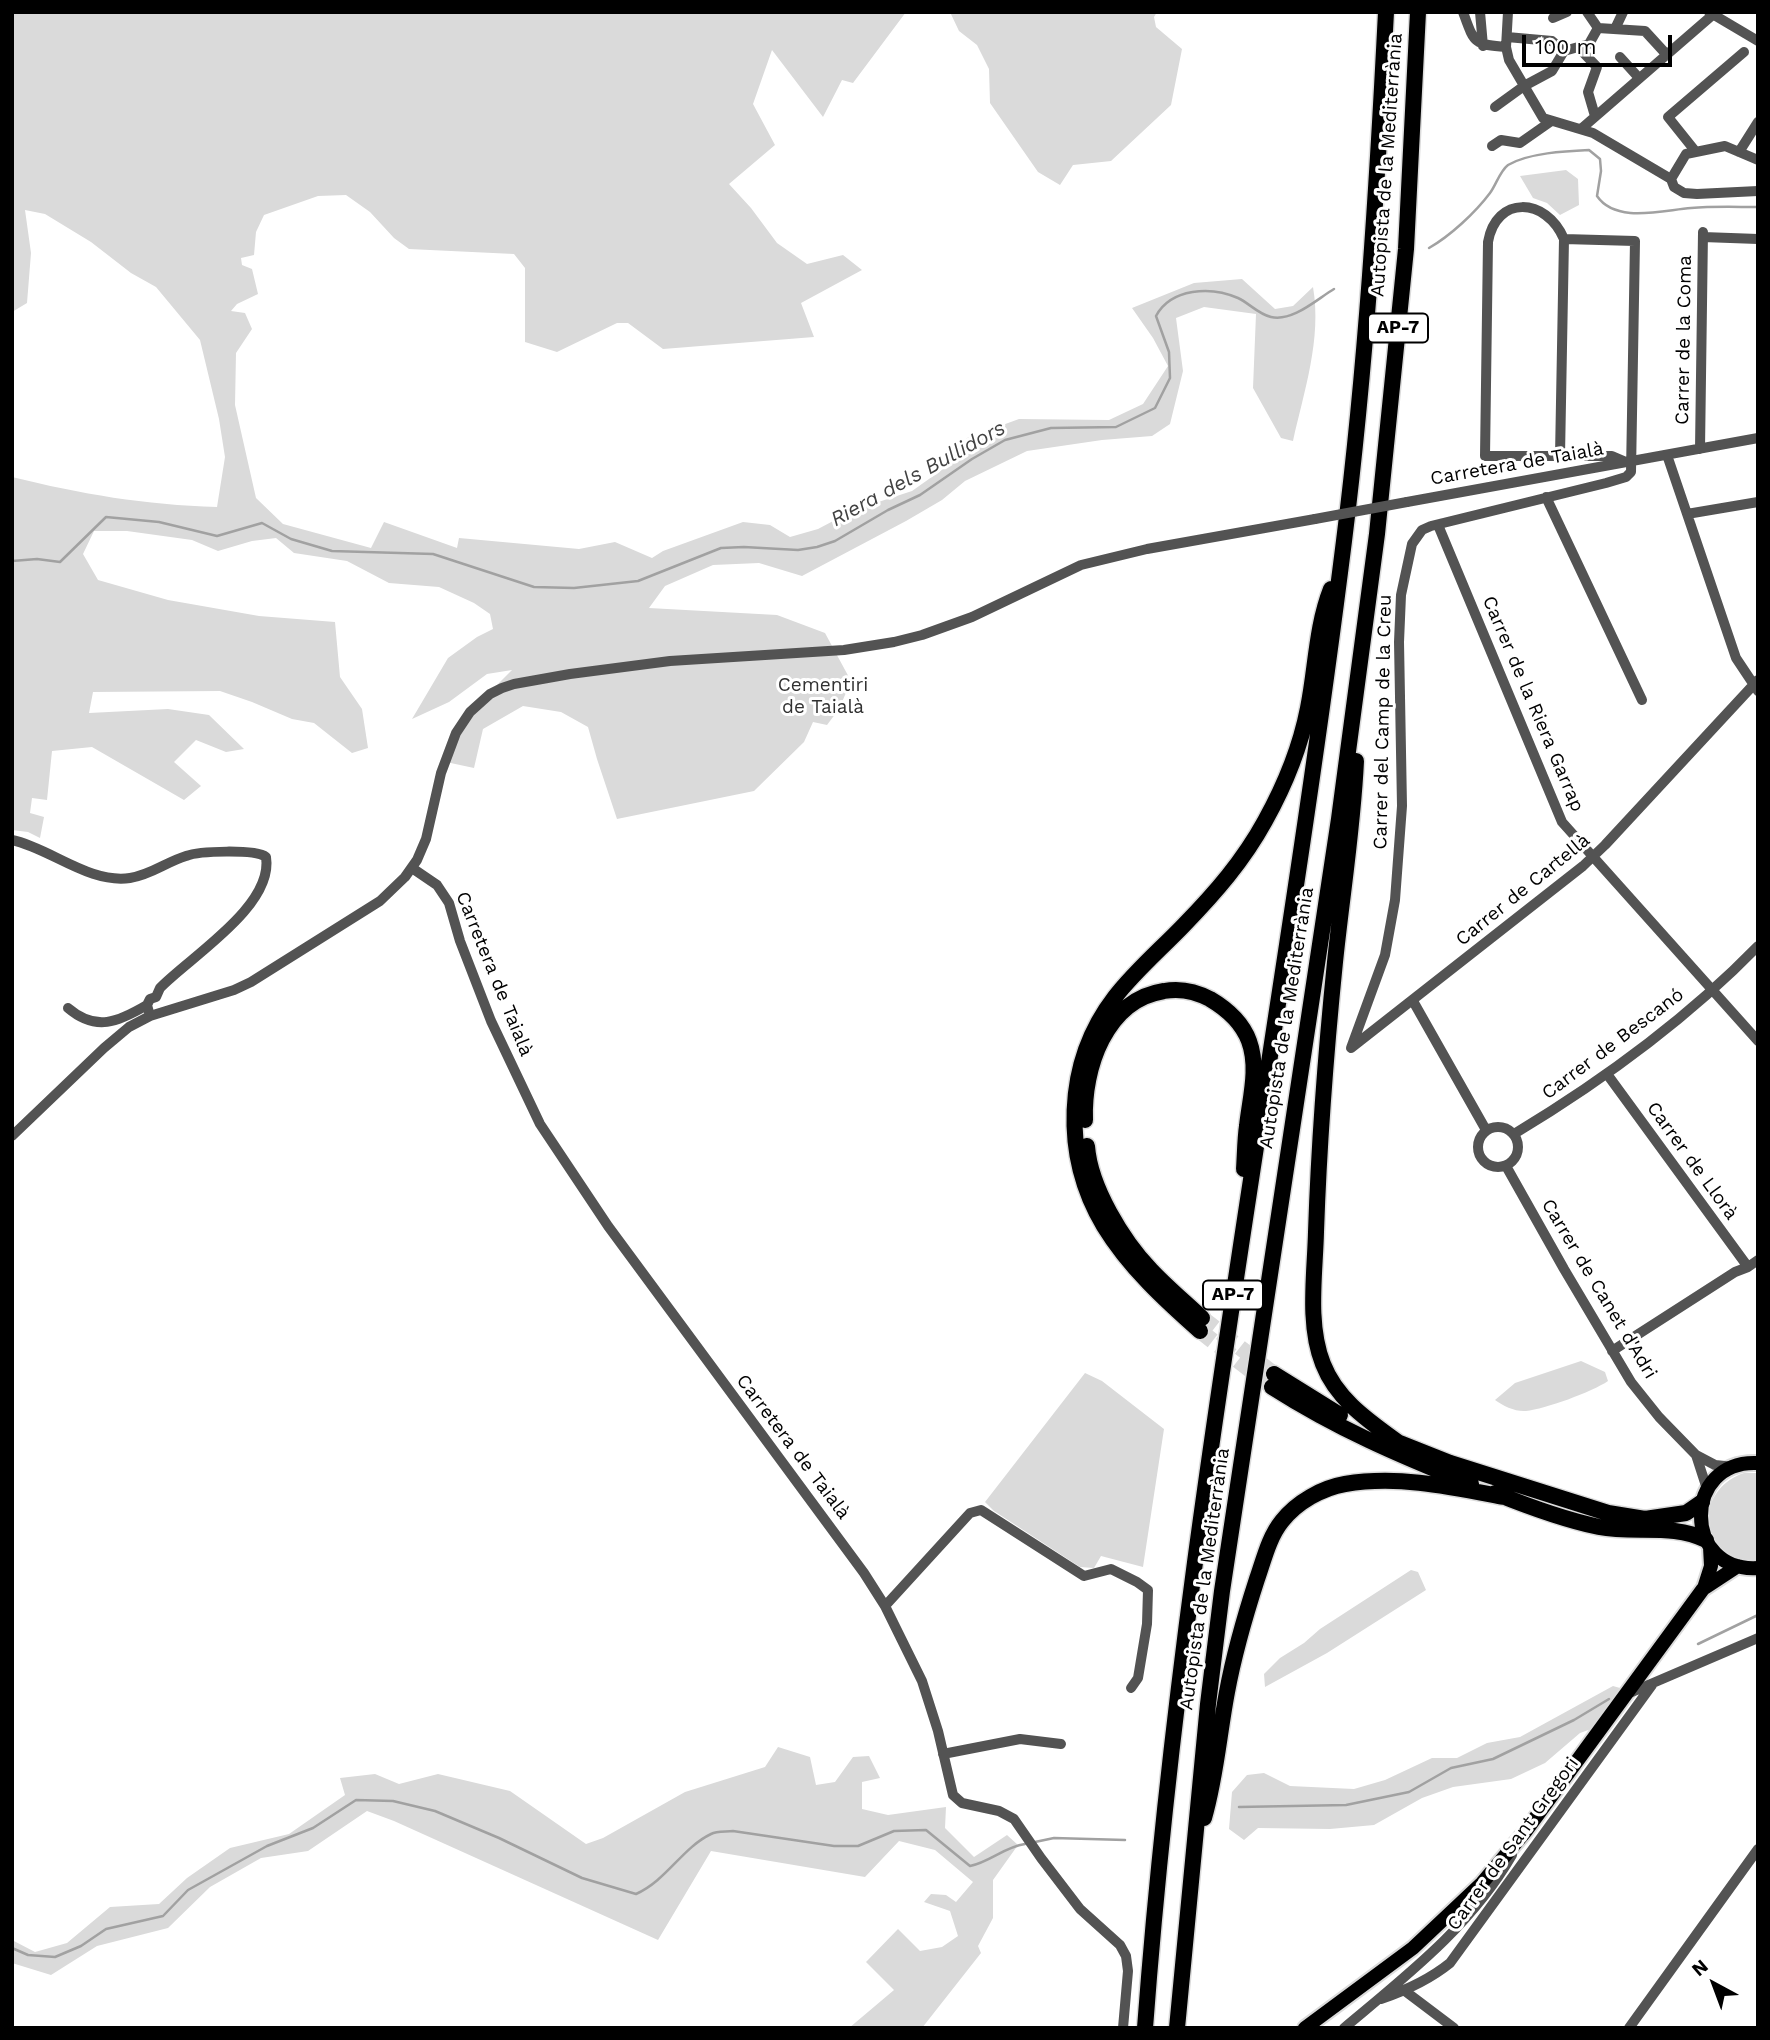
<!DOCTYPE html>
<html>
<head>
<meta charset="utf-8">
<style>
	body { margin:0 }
	#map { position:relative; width:1770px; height:2040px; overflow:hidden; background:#fff; font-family:"Work Sans",sans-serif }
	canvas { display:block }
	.frame { position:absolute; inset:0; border:14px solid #000; pointer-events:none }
	.north { position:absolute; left:1679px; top:1949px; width:70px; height:70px; -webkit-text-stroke:5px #fff; paint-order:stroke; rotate:319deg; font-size:19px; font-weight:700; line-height:28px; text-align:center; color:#000 }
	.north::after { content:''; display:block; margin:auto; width:24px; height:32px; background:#000; clip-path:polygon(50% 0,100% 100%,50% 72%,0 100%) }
	.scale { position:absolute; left:1522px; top:35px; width:150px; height:32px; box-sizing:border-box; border:4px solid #000; border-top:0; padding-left:9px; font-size:21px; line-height:24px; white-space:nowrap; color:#000; -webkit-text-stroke:5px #fff; paint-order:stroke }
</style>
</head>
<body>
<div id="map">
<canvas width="1770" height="2040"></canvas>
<div class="frame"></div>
<div class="north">N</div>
<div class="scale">100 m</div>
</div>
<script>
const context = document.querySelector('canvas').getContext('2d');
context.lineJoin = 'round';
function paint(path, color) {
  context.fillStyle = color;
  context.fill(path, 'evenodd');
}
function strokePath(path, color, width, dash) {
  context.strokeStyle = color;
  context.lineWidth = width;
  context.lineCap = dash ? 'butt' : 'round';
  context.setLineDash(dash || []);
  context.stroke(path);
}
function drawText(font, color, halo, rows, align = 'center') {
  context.font = font + ' "Work Sans",sans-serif';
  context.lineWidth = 6;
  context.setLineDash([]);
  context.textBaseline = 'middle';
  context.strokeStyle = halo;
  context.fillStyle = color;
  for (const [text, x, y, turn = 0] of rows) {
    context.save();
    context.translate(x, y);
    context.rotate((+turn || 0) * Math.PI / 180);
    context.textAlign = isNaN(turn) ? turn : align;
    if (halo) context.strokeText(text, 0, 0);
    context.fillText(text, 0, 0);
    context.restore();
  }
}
paint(new Path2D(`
	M12,12h894l-53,71 -11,-3 -19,37 -51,-67 -19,54 22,41 -46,39 22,24 26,35 30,21 36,-9 19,15 -61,33 13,34 -151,12 -35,-26h-11l-60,29 -32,-10v-74l-11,-14 -105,-5 -15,-11 -24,-26 -24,-17 -28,1 -54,19 -8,17 -2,23 -13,3 1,7 10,4 6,25 -21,10 -6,7 14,2 7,16 -16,24 -1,52 21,93 27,26 88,24 13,-26 73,26 2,-10 120,11 36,-7 37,16 11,-7 80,-29 27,3 20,12 28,-8 36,-19 58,-19 41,-29 14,-24 52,-19 90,1 34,-16 25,-38 -15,-28 -21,-30 62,-25 48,-4 33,30 18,-3 20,-19c9,52 -9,104 -20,154l-12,-3 -28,-50 3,-74 -52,-7 -28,11 7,53 -13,53 -18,12 -50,4 -75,11 -62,30 -23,19 -36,21 -104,55 -43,-13 -46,2 -48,21 -16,22 128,7 48,18 26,48 -12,28 -12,16 -14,-3 -9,20 -50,49 -137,28 -20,-60 -9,-32 -27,-15 -38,-6 -40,23 -9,39 -28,-6 11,-37 55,-55 -25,4 -38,28 -37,17 36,-61 29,-21 16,-8 -3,-15 -16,-11 -35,-16 -50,-4 -42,-22 -53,-8 -18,-15 -24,3 -34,10 -26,-11 -65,-9h-33l-11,23 15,26 70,20 91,16 76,6 5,55 22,32 6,39 -16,5 -38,-30 -22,-4 -40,-17 -32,-11 -127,1 -4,21 79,-4 41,6 35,34 -18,3 -30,-12 -22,22 27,24 -17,14 -92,-53 -40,4 -5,49 -15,-2 -2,15 14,4 -4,21 -12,-6 -16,-2v-353c69,17 133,28 205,30l8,-50 -6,-38 -19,-79 -44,-53 -25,-14 -40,-31 -46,-28 -20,-4 6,43 -4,50 -15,9z
	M950,12h207l-3,5 2,10 26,22 -11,56 -60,56 -38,4 -13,20 -22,-13 -48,-69 -1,-34 -12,-24 -18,-14z
	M1566,170l12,9 1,26 -19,10 -13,-12 -14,-5 -13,-22z
	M1581,1361l24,11 3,9c-16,11 -63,28 -82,30 -10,1 -23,-5 -31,-11l20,-17z
	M1085,1373l17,8 62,48 -21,138 -42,-11 -7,12 -14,-1 -86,-56 -9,-9z
	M1744,1473h14v89c-7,-1 -16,-1 -22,-3 -44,-17 -33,-73 8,-86z
	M1411,1570l7,2 8,18 -99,63 -62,34 -1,-13 16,-16 24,-15 16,-14z
	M1613,1686l7,2 -26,40 -14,5 -35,30 -34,16 -58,8 -31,11 -48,27 -44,4 -72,-1 -14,12 -15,-11 3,-37 15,-17 17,-2 26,13 64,3 31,-9 47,-22h25l30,-15 33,-6z
	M778,1747l32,10 6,28 19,-3 18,-25 16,-1 11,22 -18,4v27l26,6 58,-8 -1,21 29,29 33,-22 11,10 -25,35v38l-15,28 3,7 -59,75h-73l45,-38 -28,-28 32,-33 22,22 22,-4 16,-11 -8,-25 -26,-9 7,-8 15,1 10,7 17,-20 -38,-32 -36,-9 -34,36 -154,-26 -53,89 -264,-119 -27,-10 -59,40 -47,7 -51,29 -42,41 -71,18 -46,29 -39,-12v-23l23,12 32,-9 43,-36 49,-3 28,-26 43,-30 59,-14 56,-39 -5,-17 35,-4 24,10 39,-10 72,17 76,53 17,-6 82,-46 80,-25z`), '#dadada');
strokePath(new Path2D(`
	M1429,248c21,-12 46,-35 61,-55 6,-8 10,-22 18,-28 20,-12 58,-14 81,-15l11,9 1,12 -4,25c19,28 66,14 94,12 22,-2 45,-1 67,-1
	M12,561l25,-2 23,3 46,-45 53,5 58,14 45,-13 29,16 41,12 101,3 101,33 40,1 64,-7 83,-33 23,-1 54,3 19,-3 18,-6 53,-31 32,-15 52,-36 33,-19 46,-12 65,-1 39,-19 15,-30 -1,-26 -13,-36c15,-28 55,-30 82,-18 11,5 20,16 33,19 22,5 46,-18 63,-28
	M1698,1644l60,-29
	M1239,1807l107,-2 63,-13 42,-24 42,-9 81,-39 35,-21
	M1035,1842l19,-4 71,2
	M12,1948l16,7 27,2 26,-11 25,-17 57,-13 25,-26 79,-44 46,-18 43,-28 37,1 42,10 64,27 83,40 54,16c31,-14 46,-46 75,-60 6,-3 15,-2 22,-3l101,15h24l36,-15 32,-1 44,36c20,-4 34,-19 55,-22`), '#a1a1a1', 2.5);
strokePath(new Path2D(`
	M1202,1318l72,56
	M1200,1331l72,56`), '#d9d9d9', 16, [16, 8]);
const major = new Path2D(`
	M1758,1463c-76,-4 -76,110 0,105
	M1704,1588l7,-22 -1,-19
	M1305,2028l108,-80 69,-65 43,-51 178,-243 35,-23`);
const highway = new Path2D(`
	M1356,761c-3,67 -14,133 -21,201 -9,89 -16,180 -19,270 -1,42 -9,92 7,132 14,36 46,57 76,79
	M1085,1120c-2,-52 21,-120 79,-129 16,-3 31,0 46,8 17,10 32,23 39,42 10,27 1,57 -2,85 -2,14 -2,28 -3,43
	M1087,1146c3,41 36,95 64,124 16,17 34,32 51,48
	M1200,1331c-35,-31 -71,-64 -96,-105 -42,-70 -40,-163 11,-229 20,-26 46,-48 69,-72 32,-33 59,-64 81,-104 20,-36 35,-72 43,-113 8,-39 8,-81 23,-119
	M1274,1374l66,41
	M1272,1387c66,42 127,68 199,97
	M1392,1440l58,23 158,50 37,6 41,-6 16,-11
	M1495,1493c32,13 71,27 104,34 36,7 74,-4 107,13
	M1204,1818c12,-41 15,-84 23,-126 7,-38 18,-76 30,-113 7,-20 12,-42 25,-58 15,-19 40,-33 63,-37 54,-9 107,3 159,13
	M1145,2028c37,-499 137,-991 199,-1487 22,-175 33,-352 42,-529
	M1177,2028l31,-324 14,-113 117,-772 38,-285 29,-285 12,-237`);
strokePath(major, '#dbdbdb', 18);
strokePath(highway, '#dbdbdb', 19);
strokePath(new Path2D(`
	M1463,12c11,30 10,33 43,35
	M1480,12l3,34
	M1508,12l-2,35 3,13 34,58 50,15 78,46 3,8 10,6 13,1 61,-3
	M1587,12l11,16 47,3 22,24
	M1709,12l49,29
	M1553,18l14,-6
	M1615,29l8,-17
	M1507,37l45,4 12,10
	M1578,47l19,20 -9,25 7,24
	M1620,57l19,21
	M1495,107l29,-21 28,-15 12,-20 25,-7 9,-16
	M1581,129l135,-117
	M1492,146l9,-6 19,3 30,-21
	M1696,152l-28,-35 76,-65
	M1739,152l19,-30
	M1671,179l15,-25 39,-8 33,14
	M1703,237l55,2
	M1700,449l3,-217
	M1667,455l69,203 22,33
	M1560,456l4,-217
	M1546,497l96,203
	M1407,502l351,-64
	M1687,514l71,-12
	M1438,525l124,297 196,219
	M12,840c38,8 77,44 118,38 21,-3 36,-16 56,-22 13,-5 69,-7 80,1 8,49 -76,100 -106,131l-4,9 -6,2 -3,6 3,11
	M412,868l25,17 12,18 11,38 31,80 49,103 68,102 256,347 21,33 37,75 16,50 15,64 9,8 37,8 15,8 27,39 39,51 40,36 6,11 2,15 -5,57
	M1413,1001l73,129
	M68,1008c28,24 50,14 79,-3
	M1351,1048l34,-93 10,-55 7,-94 -3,-164 2,-47 11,-51 10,-14 9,-4 175,-43 20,-6 5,-5 4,-231 -71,-2c-18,-42 -68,-44 -76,3l-3,214h127l14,6
	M1351,1048l232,-182 22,-21 153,-165
	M1607,1074l141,193
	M1478 1147a20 20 0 1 1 40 0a20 20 0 1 1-40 0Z
	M1514,1134c88,-53 172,-114 244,-188
	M12,1136l92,-88 25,-21 21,-11 84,-26 17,-8 129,-81 25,-24 12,-17 9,-21 15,-66 15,-40 14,-21 20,-18 12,-6 12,-4 56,-10 100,-13 174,-11 50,-8 28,-7 50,-18 109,-52 66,-16 168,-30
	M1506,1166l58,103 67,113 28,35 37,38 19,10 19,2
	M1612,1351l123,-79 13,-5 10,-7
	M1696,1455l11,34
	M885,1606l85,-93 11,-3 103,66 27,-7 26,13 11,8 -1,34 -9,54 -7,10
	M1625,1695l133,-57
	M943,1754l77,-15 41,5
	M1405,1991l49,37
	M1381,1999c26,-9 48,-19 69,-36l202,-278
	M1344,2028c62,-52 127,-102 168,-173
	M1629,2028l129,-179`), '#535353', 10);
strokePath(major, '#000', 14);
strokePath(highway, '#000', 16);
strokePath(new Path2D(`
	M1315,519l92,-17`), '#535353', 10);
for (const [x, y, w] of [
	[1398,328,60],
	[1233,1295,60]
]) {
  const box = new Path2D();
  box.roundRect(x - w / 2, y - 14.5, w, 29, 5);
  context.fillStyle = '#fff';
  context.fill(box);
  strokePath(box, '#000', 2);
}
drawText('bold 18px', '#000', null, [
	["AP-7",1398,328],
	["AP-7",1233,1295]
]);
drawText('19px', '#000', '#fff', [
	["Autopista de la Mediterrània",1387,165,-86],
	["Carrer de la Coma",1684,340,-89],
	["Carretera de Taialà",1517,464,-10],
	["Carrer de la Riera Garrap",1533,704,67],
	["Carrer del Camp de la Creu",1383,722,-89],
	["Carrer de Cartellà",1523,890,-39],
	["Carretera de Taialà",494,974,68],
	["Autopista de la Mediterrània",1287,1018,-81],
	["Carrer de Bescanó",1613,1044,-37],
	["Carrer de Llorà",1692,1161,54],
	["Carrer de Canet d'Adri",1599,1289,59],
	["Carretera de Taialà",793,1447,53],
	["Autopista de la Mediterrània",1205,1579,-82],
	["Carrer de Sant Gregori",1513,1844,-54]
]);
drawText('19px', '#313131', '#fff', [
	["Cementiri",823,685],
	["de Taialà",823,707]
]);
drawText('italic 21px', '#424242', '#fff', [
	["Riera dels Bullidors",918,474,-29]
]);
</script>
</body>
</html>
